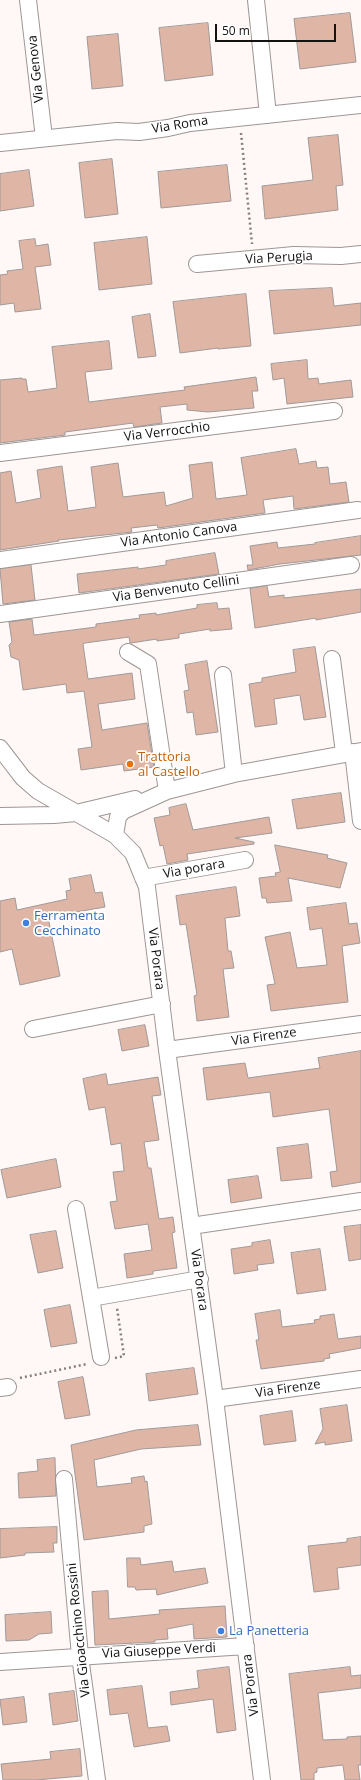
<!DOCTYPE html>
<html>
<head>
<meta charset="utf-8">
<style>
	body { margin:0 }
	#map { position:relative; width:361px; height:1780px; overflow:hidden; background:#fff8f6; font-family:"Open Sans",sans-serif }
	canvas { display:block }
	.scale { position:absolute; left:215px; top:24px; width:121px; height:18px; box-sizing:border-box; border:2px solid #151312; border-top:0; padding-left:5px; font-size:12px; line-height:14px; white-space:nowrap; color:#151312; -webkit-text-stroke:3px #fff; paint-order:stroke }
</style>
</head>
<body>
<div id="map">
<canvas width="361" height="1780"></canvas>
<div class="scale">50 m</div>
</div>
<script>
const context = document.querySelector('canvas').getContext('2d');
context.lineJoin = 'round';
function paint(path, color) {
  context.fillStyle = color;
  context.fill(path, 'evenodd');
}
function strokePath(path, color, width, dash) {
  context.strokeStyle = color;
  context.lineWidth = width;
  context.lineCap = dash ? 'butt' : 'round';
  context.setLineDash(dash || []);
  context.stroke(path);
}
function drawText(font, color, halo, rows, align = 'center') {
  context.font = font + ' "Open Sans",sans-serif';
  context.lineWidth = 3.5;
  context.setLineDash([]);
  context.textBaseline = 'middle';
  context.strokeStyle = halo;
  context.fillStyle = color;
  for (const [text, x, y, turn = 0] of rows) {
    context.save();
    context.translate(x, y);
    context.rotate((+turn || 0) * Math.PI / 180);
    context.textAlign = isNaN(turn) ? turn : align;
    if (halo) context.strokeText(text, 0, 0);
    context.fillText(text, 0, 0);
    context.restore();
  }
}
const building = new Path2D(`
	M350,13l6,49 -56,7 -6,-50z
	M208,23l5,52 -48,6 -6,-53z
	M118,34l5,52 -31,3 -5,-52z
	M338,135l5,50 -7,1 2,24 -73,9 -3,-33 51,-6 -5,-42z
	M112,159l6,55 -33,4 -6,-55z
	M227,165l4,36 -70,7 -3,-36z
	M29,170l5,36 -34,5v-37z
	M147,237l5,47 -53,6 -5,-47z
	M35,239l1,7 12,-2 3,21 -16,2 6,42 -26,3 -1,-9 -14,2v-30l8,-1 -1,-3 16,-2 -4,-28z
	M332,288l2,18 27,-3v22l-87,9 -5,-43z
	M246,294l5,52 -33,3v-1l-38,5 -7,-51z
	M150,314l6,42 -18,2 -6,-41z
	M109,341l3,28 -27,3 4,30 96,-12 -1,-3 72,-10 2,14h-6l2,17 -46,4 -21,-2v-6l-27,3 2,16 -28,4 -1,-4 -68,9v3l-65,8v-63l22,-2v1h4l2,13 29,-4 -5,-41z
	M307,360l1,19 10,-1 1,6 32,-4 2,17 -66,7 -3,-26 -11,2 -2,-16z
	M296,449l3,15 17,-3 1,7 11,-1 2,17 16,-2 3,20 -55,7 -1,-13 -30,4 2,13 -107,15 -1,-3 -26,3 1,4 -74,8 1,1 -59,9v-77l11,-2 5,32 25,-5 -4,-28 25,-4 6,45 28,-4 -5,-40 27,-4 5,34 41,-5 2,14 27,-8 -4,-33 23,-3 4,37 31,-4 -6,-37z
	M361,536v19l-81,9 -32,6 -1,-5h6l-3,-19 27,-4 1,6 37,-4v-1z
	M215,553l4,21 -140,19 -2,-19 61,-7v2l28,-4v-4z
	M31,565l4,35 -32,4 -3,-35z
	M267,586l2,11 15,-2v3l77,-9v23l-45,8v-2l-61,10 -5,-39z
	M217,603l1,6 11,-1 3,21 -22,2v-2l-31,5v4l-22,3v-2l-26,4h-1l-1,-6 -44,6 -2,1 5,35 44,-6 3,26 -37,5 4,26 45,-7 7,44 -30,4 -1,-7 -42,6 -3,-21 14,-2 -8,-56 -17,2 -1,-9 -43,6 -4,-30 -8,-3 -2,-12 3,-3 -3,-20 23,-3 2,16 62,-8v-3l44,-6 -1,-3 17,-2v2l41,-7v-3z
	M315,647l11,70 -22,3 -4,-25 -26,4 3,25 -22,3 -6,-43 13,-2v-4l34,-6 -3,-22z
	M207,661l11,71 -22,3 -3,-23 -6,1 -3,-22 5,-1 -4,-25z
	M341,793l4,29 -48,7 -5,-29z
	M186,804l7,26 76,-13 3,16 -37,5 19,4v2l-67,10 1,6 -21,4 -4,-19 -3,1 -6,-28 16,-3 -1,-7z
	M275,845l53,10 -1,3 20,5 -7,25 -52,-10 4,23 -25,2 -1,-5h-4l-3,-20 17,-2 -1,-3 5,-1z
	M91,875l4,18 7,-1 3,15 -57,10 12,59 -40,9 -8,-36 -12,3v-51l15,-3 2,12 50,-11 -1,-8 5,-1 -2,-11z
	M236,887l4,29 -15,2 3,33h3l3,17 -11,1 6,48 -32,4 -3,-25 3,-1 -11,-71 -6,1 -4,-29z
	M346,903l3,21 8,-1 3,20 -18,3 6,56 -77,9 -4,-26 8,-1 -10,-47 25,-5 7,36 30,-3 -5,-37 -12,2 -3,-22z
	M145,1025l4,21 -27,5 -4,-21z
	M361,1051v131l-29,5 -2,-15 7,-1 -8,-62 -56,8 -3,-25 -63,8 -4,-32 42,-5 3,15 72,-10 -2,-10z
	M106,1074l2,11 50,-8 3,18 -9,1 7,44 -15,2 4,26h3l8,51 14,-2 2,15 -3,1 5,35 -24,3v3l-26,4 -3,-24 28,-4 -4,-26 -33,5 -5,-27 7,-1 -4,-29 11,-1 -3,-28 -10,2 -6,-38 -16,3 -6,-31z
	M308,1144l4,34 -31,3 -4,-33z
	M56,1159l5,28 -54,11 -6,-28z
	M258,1176l4,22 -31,5 -3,-23z
	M361,1225v34l-12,2 -5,-34z
	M56,1231l7,37 -25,5 -8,-38z
	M270,1240l4,23 -17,2 1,5 -24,4 -3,-25 21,-3v-3z
	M320,1249l6,41 -29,4 -6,-41z
	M70,1305l7,38 -26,4 -7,-37z
	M280,1310l2,17 33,-4 -1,-3 6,-1v-3l14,-2 4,25 23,-3v12l-32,6 1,4 -6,1v2l-63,8 -5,-29h3l-4,-26z
	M194,1368l4,26 -49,7 -3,-27z
	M83,1377l7,38 -25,4 -7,-37z
	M347,1405l5,36 -27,4v-3l-10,2 8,-15 -3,-20z
	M292,1411l4,30 -32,4 -4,-29z
	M198,1425l3,20 -60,4 -47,11 3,27 35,-4 -1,-5 13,-2 1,6 2,-1 5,43 -8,2v6l-60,8 -13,-95 65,-15z
	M55,1458l1,38 -37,2 -1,-25 20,-2 -1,-11z
	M57,1527v16h-4l1,9 -29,1v2l-25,3v-29z
	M361,1537v28l-24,3 2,21 -25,3 -6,-46 39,-4v-3z
	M127,1558h13l1,7 31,-4 2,11 31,-4 3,15 -51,12 -1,-6 -20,1 -1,-3h-7z
	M108,1591l1,28 51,-5 -1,-4 66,-4 2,31 -33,2 -1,-15 -26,5 1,10 -13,1v2l-60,3 -3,-53z
	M51,1612l1,21 -13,1 -10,6 -23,1 -1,-26z
	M229,1667l7,63 -19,3 -4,-34 -42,6 -1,-13 29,-4 -2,-17z
	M350,1667l1,9 10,-1v13l-43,5 5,47 24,-1v-2l14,-1v29h-3l2,15h-15l-2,-15 -26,3v4l-3,1v7h-13l-12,-106z
	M142,1686l6,42 19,-2 3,15 -36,6 -6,-34 -18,2 -3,-25z
	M74,1691l4,30 -25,4 -4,-31z
	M24,1697l3,25 -24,3 -3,-25z
	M80,1749l2,27 -46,4h-33l-2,-16 50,-5 -1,-7z`);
paint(building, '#dfb5a6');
strokePath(building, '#a09a98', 1);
const minor = new Path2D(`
	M28,0l16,138
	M256,0l12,115
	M0,143l117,-12 22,1 29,-4 22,-5 171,-18
	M197,264l97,-9 47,1 20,-2
	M0,453l334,-42
	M0,560l358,-50
	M0,614l351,-49
	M128,652l20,12 19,127
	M332,659l12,94
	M223,675l11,99
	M0,748l23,30 15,13 77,44 18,18 14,34 20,163 48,349 47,381
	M353,752l8,69
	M0,816l54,-1 22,-2 59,-14
	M115,835l3,-18 5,-6 44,-20 67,-17 127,-23
	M143,878l102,-18
	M33,1029l129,-25
	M167,1050l194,-26
	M76,1209l25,148
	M191,1226l170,-25
	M91,1298l109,-19
	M0,1388l8,-1
	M215,1399l146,-20
	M64,1479l16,177 17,124
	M0,1662l246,-16`);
strokePath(minor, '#9c9694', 18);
strokePath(new Path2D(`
	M241,133l11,111
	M115,1358l9,-2 -7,-48
	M20,1378l67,-14`), '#837f7d', 2.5, [2, 3]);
strokePath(minor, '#fff', 16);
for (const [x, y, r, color] of [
	[130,764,4,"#e8710a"],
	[26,923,4,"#3f7fe0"],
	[221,1631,4,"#3f7fe0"]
]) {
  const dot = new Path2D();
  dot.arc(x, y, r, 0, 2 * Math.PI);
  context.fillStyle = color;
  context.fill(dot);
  strokePath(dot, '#fff', 1.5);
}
drawText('13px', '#151312', '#fff', [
	["Via Genova",36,69,-96],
	["Via Roma",180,125,-9],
	["Via Perugia",279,258,-3],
	["Via Verrocchio",167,432,-7],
	["Via Antonio Canova",179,535,-8],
	["Via Benvenuto Cellini",176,589,-8],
	["Via porara",194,869,-10],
	["Via Porara",156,959,83],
	["Via Firenze",264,1037,-8],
	["Via Porara",199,1280,82],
	["Via Firenze",288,1389,-8],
	["Via Gioacchino Rossini",79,1630,-96],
	["Via Giuseppe Verdi",159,1651,-3],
	["Via Porara",251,1685,-97]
]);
drawText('13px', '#c56008', '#fff', [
	["Trattoria",138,757],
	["al Castello",138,772]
], 'left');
drawText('13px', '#366cbe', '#fff', [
	["Ferramenta",34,916],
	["Cecchinato",34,931],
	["La Panetteria",229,1631]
], 'left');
</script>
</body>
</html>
